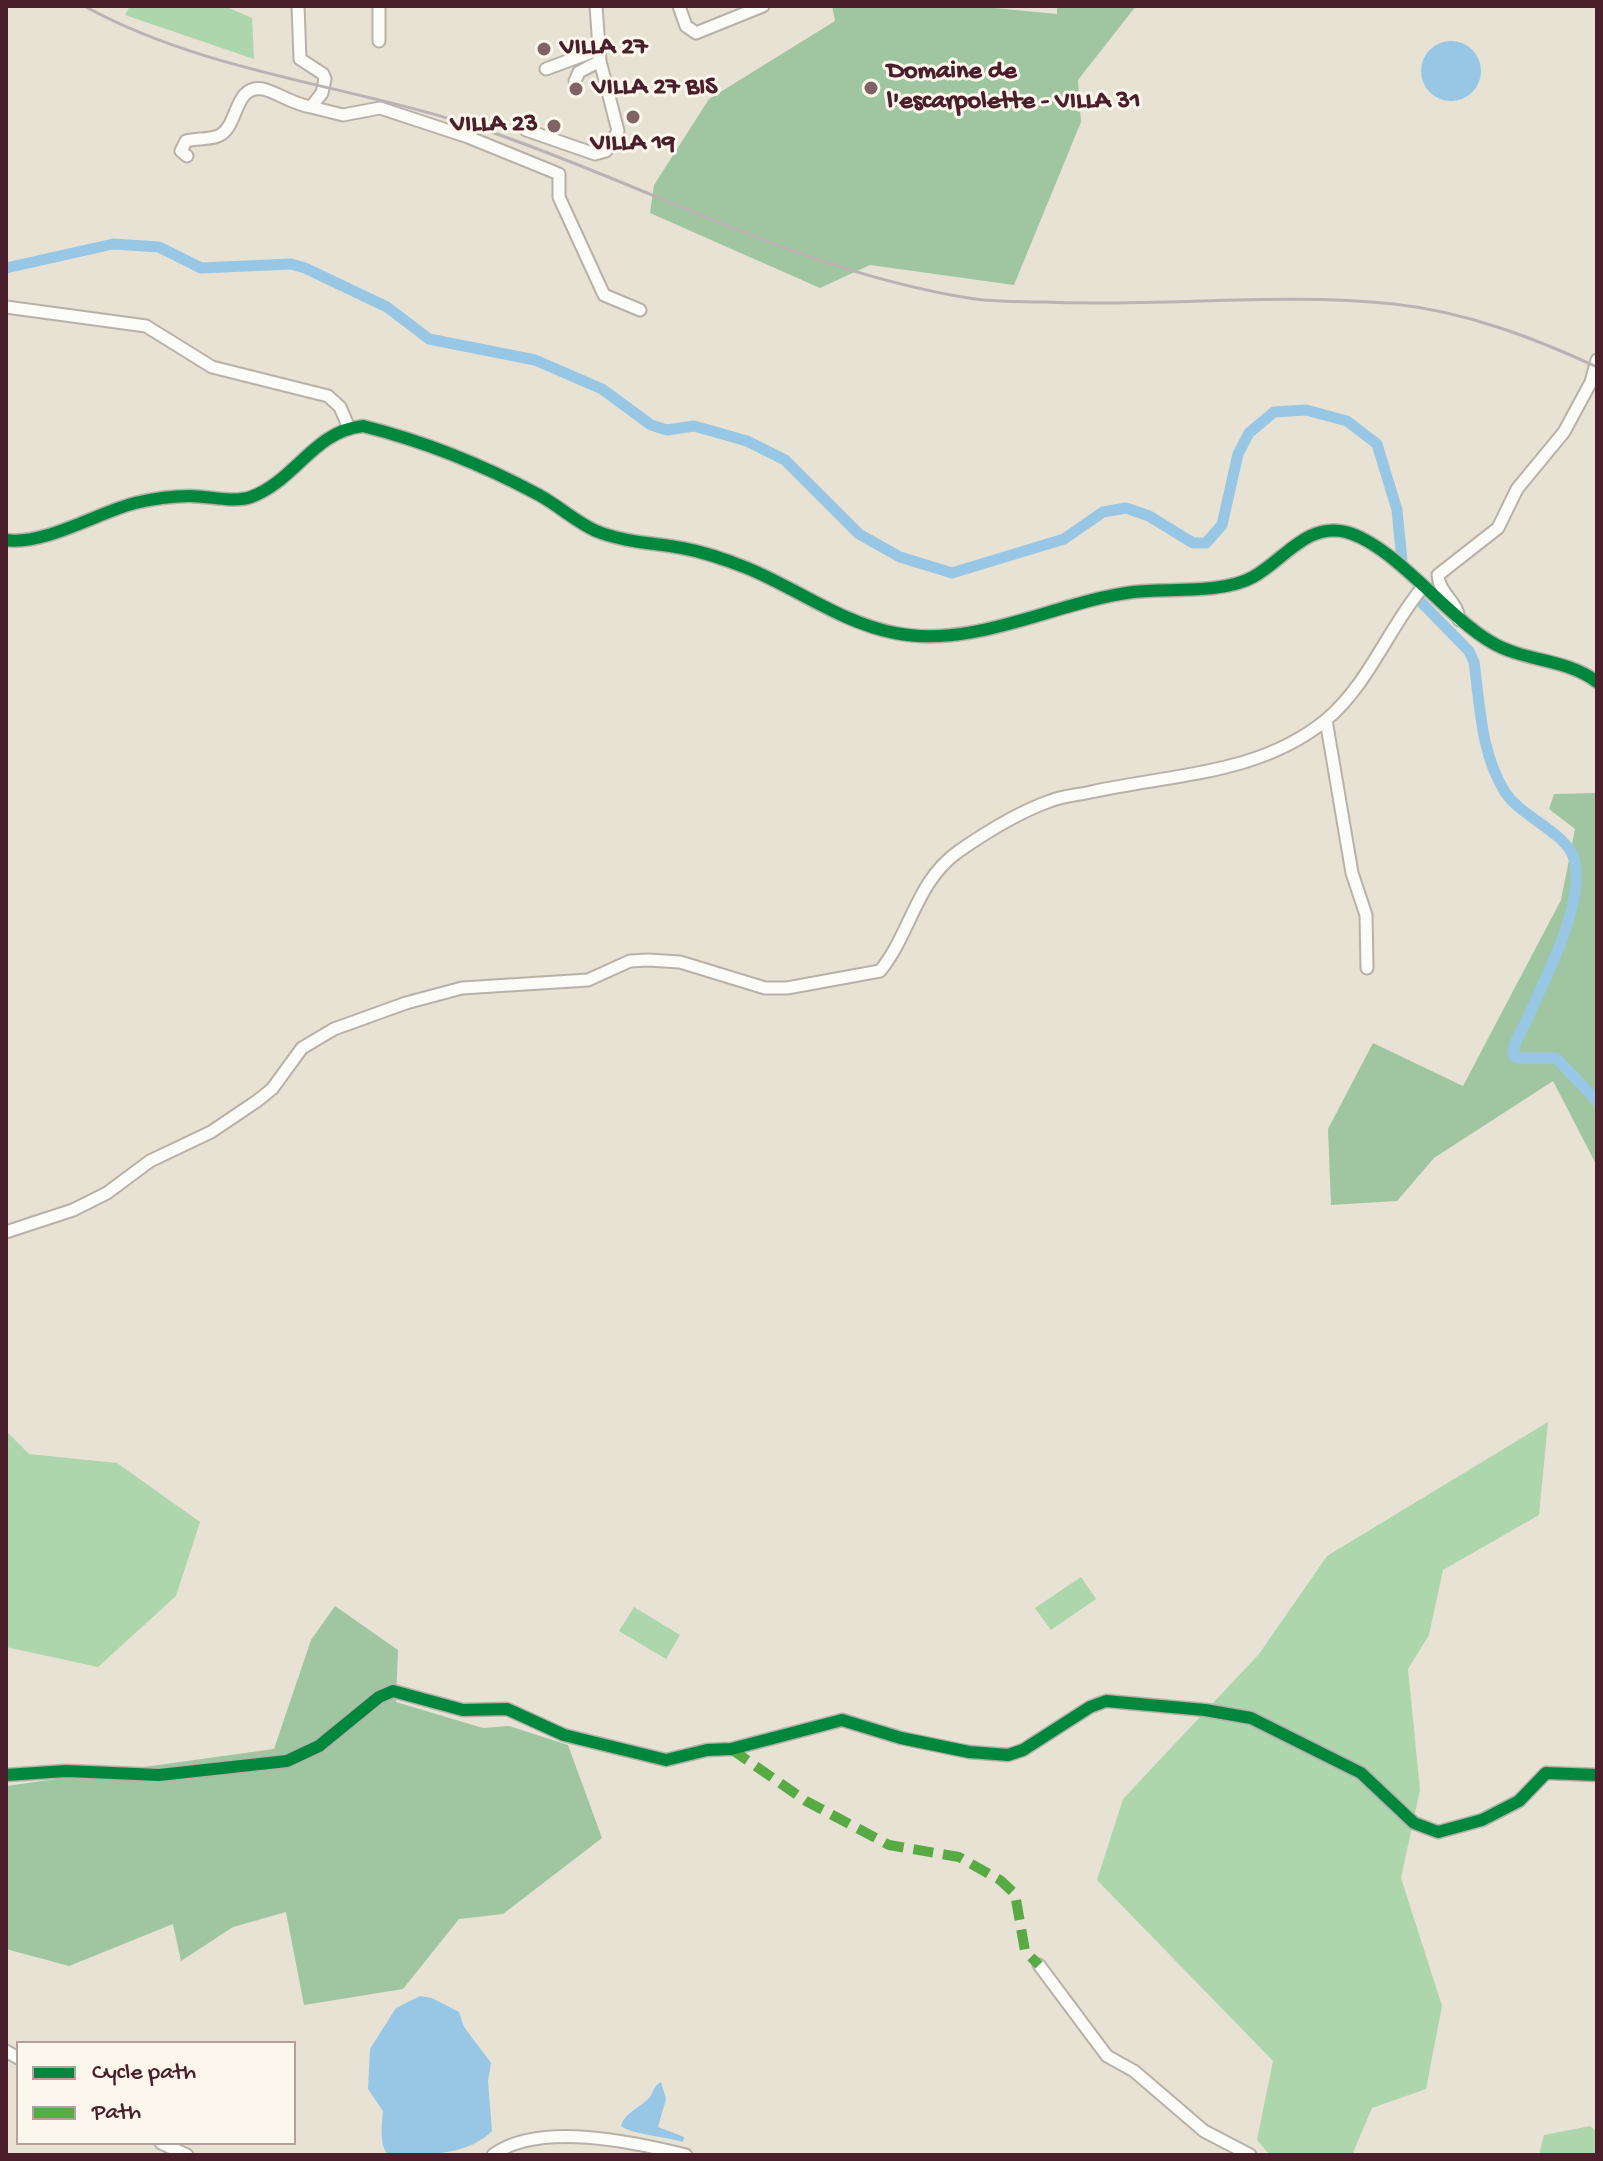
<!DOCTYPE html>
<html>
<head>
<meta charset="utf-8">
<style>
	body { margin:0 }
	#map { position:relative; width:1603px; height:2161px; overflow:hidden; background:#e7e2d3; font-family:"Gochi Hand",sans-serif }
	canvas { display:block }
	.frame { position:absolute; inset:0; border:8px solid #4a1f2b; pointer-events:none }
	.legend { position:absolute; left:16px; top:2041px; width:280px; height:104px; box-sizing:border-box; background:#fbf7ec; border:2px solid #b4a19f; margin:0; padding:10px 14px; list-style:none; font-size:24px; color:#4a1f2b }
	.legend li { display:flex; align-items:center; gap:16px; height:40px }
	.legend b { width:40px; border:2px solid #b4a19f }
</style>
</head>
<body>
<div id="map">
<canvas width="1603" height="2161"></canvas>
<div class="frame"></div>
<ul class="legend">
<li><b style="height:10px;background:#00873e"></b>Cycle path</li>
<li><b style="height:10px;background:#57aa44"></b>Path</li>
</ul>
</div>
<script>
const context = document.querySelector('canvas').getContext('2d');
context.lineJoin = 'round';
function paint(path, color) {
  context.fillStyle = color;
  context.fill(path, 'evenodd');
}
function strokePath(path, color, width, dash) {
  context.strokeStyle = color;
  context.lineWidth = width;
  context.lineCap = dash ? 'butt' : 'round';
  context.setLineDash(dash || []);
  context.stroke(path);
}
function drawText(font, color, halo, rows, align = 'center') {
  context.font = font + ' "Gochi Hand",sans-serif';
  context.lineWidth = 6;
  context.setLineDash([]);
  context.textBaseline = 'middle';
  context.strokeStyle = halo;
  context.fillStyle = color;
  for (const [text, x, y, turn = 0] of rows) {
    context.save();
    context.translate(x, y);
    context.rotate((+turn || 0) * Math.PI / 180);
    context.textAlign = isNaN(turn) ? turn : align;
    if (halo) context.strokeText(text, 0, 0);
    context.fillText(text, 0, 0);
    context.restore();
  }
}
paint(new Path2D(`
	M130,6h94l28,12 2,41 -129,-44z
	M1548,1422l-9,93 -96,55 -14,65 -21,34 12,121 -19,88 41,128 -16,83 -54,19 -20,47h-82l-13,-15 16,-79 -176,-181 26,-81 136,-145 68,-98z
	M6,1431l23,23 88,9 83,59 -24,74 -78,71 -92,-20z
	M1081,1577l15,22 -45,31 -16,-22z
	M634,1607l46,28 -14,24 -47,-28z
	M1590,2126l7,6v23h-58l5,-20z`), '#add6ac');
paint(new Path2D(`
	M832,6h142l83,8v-8h79l-58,74 3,42 -67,163 -144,-20 -50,23 -170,-75 4,-28 55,-86 126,-78z
	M1597,793v373l-44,-85 -119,77 -37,43 -66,4 -3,-76 45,-86 90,43 98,-186 14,-71 -26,-20 5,-15z
	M335,1606l63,44 -2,52 87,26 26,-2 59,19 34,93 -99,76 -44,5 -56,70 -99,16 -18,-93 -53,15 -52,34 -8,-37 -104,42 -63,-17v-163l268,-37 37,-109z`), '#a0c6a1');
paint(new Path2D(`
	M1421 71a30 30 0 1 1 60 0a30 30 0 1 1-60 0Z
	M420,1996l12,2 27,14 5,15 27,36 -3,18 4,50c-25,26 -72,24 -104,24 -9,-11 -6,-30 -5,-44l-15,-22 2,-40 26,-41z
	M661,2082l5,17 -8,28 26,10 -1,5c-16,-5 -52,-8 -62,-16 4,-14 19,-18 28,-28 6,-7 3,-11 12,-16z`), '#97c7e5');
strokePath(new Path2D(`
	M6,268l107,-24 46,3 42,21 90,-4 14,4 82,39 42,32 106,21 67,29 49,36 16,5 27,-4 53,15 38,19 74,74 41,23 52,16 112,-34 39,-27 23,-4 23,8 44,27h13l16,-18 16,-71 11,-21 25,-21 32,-2 41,11 30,23 20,66 5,51
	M1419,600l50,51 5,11c6,44 7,92 31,130 16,25 62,41 69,67 12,42 -28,118 -45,156 -5,13 -16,26 -16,39l4,4h39l41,43`), '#97c7e5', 11);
const minor = new Path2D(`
	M379,6v35
	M679,6l7,20 10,7 67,-27
	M546,69l54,-20
	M575,81l4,-9 21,-11
	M311,107l32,8 37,-7 88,29 91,37v23l45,98 36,15
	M526,130l69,24 11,-3 12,-20 -18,-70 -4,-55
	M187,156l-6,-5 5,-10c10,-3 22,-1 32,-5 21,-8 15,-52 45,-47 13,3 30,15 48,18l11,-14 3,-14 -2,-5 -23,-15 -2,-53
	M6,307l140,19 66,41 116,29 12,11 9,21
	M6,540c37,6 93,-28 129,-37 17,-4 38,-7 55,-7 18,0 44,7 61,1 44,-16 63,-66 112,-71 60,15 122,40 176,69 20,11 37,27 57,36 27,11 58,12 86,17 22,4 45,12 65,20 49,20 95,55 148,65 80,16 160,-31 238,-41 35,-4 90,2 120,-15 31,-17 54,-55 93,-45 48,13 99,83 145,110 33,20 75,16 106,40
	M1459,620c-1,-19 -20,-26 -21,-45l60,-47 19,-39 47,-57 27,-50 6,-22
	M1326,720l26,153 14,42 1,53
	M6,1232l67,-22 34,-17 43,-32 61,-29 46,-31 15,-12 30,-41 32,-19 72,-26 56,-15 126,-8 42,-19 18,-1 32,2 85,26h22l93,-17c31,-38 36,-90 79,-120 26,-18 60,-39 91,-50 12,-5 28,-6 41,-9 81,-18 168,-17 235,-72 42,-35 62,-91 96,-132
	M6,1775l60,-4 93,4 128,-14 32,-15 60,-49 14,-6 70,19 44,-1 57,26 102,25 41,-10 24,-1 111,-29 59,18 68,14 39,3 15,-5 67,-43 16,-6 99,9 46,8 110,55 53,50 24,9 44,-12 37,-19 27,-28 51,2
	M1039,1965l68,91 27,15 70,60 46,24
	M6,2051l12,7
	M161,2143l26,12
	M493,2155c46,-34 141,-13 193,0`);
strokePath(minor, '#b8b1a9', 15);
strokePath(minor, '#fbfbf8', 11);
strokePath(new Path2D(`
	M84,6c126,69 272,79 407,126 160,55 315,142 484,167 23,3 48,3 71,3 114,5 235,-10 348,2 72,8 138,33 203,63`), '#b9b3b3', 3);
strokePath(new Path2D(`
	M731,1749l75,52 83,44 70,12 41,23 15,14 10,57 14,14`), '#57aa44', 10, [20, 10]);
strokePath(new Path2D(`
	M6,540c37,6 93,-28 129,-37 17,-4 38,-7 55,-7 18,0 44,7 61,1 44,-16 63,-66 112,-71 60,15 122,40 176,69 20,11 37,27 57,36 27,11 58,12 86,17 22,4 45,12 65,20 49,20 95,55 148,65 80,16 160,-31 238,-41 35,-4 90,2 120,-15 31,-17 54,-55 93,-45 48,13 99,83 145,110 33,20 75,16 106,40
	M6,1775l60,-4 93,4 128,-14 32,-15 60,-49 14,-6 70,19 44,-1 57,26 102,25 41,-10 24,-1 111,-29 59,18 68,14 39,3 15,-5 67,-43 16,-6 99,9 46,8 110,55 53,50 24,9 44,-12 37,-19 27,-28 51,2`), '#00873e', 12);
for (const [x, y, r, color] of [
	[544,49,8,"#816366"],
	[871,88,8,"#816366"],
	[576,89,8,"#816366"],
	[633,117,8,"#816366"],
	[554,126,8,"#816366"]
]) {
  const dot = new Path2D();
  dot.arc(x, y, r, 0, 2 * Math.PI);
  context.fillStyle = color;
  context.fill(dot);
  strokePath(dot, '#fbf7ec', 3);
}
drawText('bold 26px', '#4a1f2b', '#fbf7ec', [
	["VILLA 27",560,49],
	["Domaine de",887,73],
	["l'escarpolette - VILLA 31",887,103],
	["VILLA 27 BIS",592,89],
	["VILLA 23",538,126,"right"],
	["VILLA 19",633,145,"center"]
], 'left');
</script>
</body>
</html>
